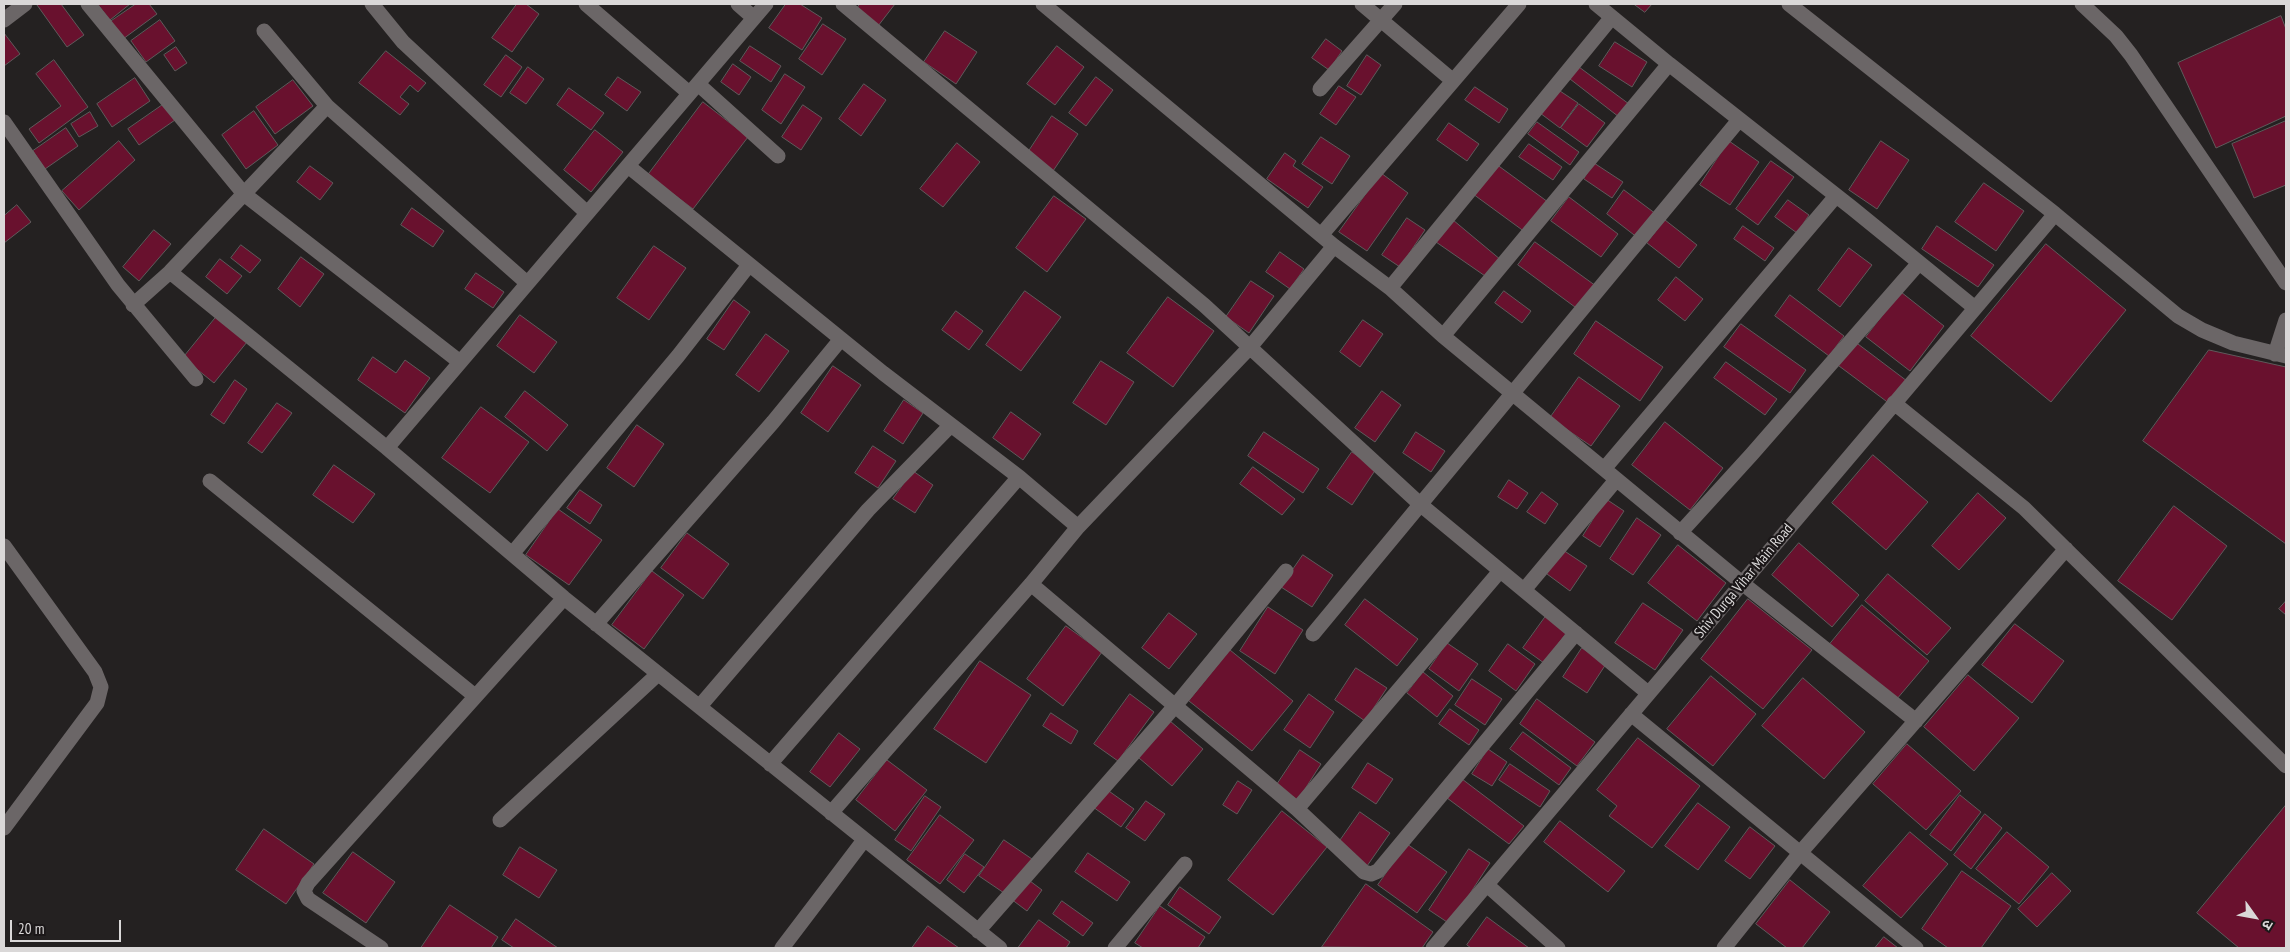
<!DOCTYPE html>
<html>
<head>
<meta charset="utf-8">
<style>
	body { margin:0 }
	#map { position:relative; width:2290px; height:952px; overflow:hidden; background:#242121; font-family:"PT Sans Narrow","Noto Sans Devanagari",sans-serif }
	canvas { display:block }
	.frame { position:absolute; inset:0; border:5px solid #dad8d8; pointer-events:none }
	.north { position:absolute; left:2230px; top:892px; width:50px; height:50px; -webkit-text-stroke:4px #1b1718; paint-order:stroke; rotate:122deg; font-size:14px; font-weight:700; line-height:20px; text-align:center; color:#dad8d8 }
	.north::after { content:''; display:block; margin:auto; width:18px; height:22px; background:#dad8d8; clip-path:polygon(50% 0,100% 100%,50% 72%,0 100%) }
	.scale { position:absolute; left:10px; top:920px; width:111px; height:22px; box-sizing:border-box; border:2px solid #dad8d8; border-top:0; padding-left:6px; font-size:15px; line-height:18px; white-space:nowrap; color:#dad8d8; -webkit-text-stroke:4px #1b1718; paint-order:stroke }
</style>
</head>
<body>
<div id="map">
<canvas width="2290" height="952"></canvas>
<div class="frame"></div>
<div class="north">उ</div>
<div class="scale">20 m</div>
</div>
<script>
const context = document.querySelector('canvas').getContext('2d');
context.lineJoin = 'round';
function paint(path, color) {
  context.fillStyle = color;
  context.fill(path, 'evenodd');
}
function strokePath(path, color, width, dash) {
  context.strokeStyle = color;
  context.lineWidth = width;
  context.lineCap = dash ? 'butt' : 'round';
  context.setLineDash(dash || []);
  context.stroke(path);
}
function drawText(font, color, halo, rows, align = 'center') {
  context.font = font + ' "PT Sans Narrow",sans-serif';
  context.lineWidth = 4.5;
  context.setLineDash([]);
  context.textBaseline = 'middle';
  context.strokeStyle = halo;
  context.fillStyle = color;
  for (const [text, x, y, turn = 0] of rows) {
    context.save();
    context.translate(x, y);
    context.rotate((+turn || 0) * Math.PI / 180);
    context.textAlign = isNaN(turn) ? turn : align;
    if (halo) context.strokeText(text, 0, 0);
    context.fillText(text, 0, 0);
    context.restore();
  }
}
const building = new Path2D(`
	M39,4h22l23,31 -17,12 -30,-42z
	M98,4h32l-20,16z
	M136,4h13l8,10 -34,25 -13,-17z
	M517,4h9l13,10 -27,38 -20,-14z
	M786,4h14l22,14 -20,32 -33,-22z
	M860,4h35l-17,22 -22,-16z
	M1634,4h18l-7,8z
	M2281,16l5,13v87l-70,32 -38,-85z
	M160,20l15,21 -29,21 -15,-21z
	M823,24l23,15 -24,36 -23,-16z
	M945,31l32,21 -21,32 -32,-22z
	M4,33l16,21 -16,12z
	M1326,39l16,12 -13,19 -17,-12z
	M1615,42l32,20 -15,25 -33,-21z
	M750,46l31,20 -10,16 -31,-21z
	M1057,46l27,21 -29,38 -28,-21z
	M176,47l11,16 -12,8 -11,-16z
	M386,51l40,32 -8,9 -8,-7 -10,12 9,7 -9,11 -41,-32z
	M506,55l16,12 -21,30 -17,-12z
	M1367,55l14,10 -20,30 -14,-9z
	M54,60l34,47 -49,36 -10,-14 32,-23 -25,-32z
	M733,64l18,13 -12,18 -18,-13z
	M528,67l16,12 -18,25 -16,-11z
	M1579,67l50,37 -10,13 -49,-38z
	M785,74l20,13 -24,37 -19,-14z
	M618,77l23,15 -14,19 -22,-16z
	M1096,77l17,13 -27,36 -17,-13z
	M135,78l15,23 -38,26 -15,-23z
	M293,80l20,26 -38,28 -19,-27z
	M864,84l22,16 -25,36 -22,-17z
	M1339,86l17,11 -20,28 -16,-11z
	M1475,87l33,22 -9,14 -34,-23z
	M569,88l35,25 -13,17 -34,-25z
	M1557,89l21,14 -18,25 -20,-15z
	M703,102l45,35 -55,72 -45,-34z
	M164,104l11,16 -36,25 -11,-16z
	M1579,104l26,19 -18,24 -26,-19z
	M803,105l19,13 -21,32 -19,-13z
	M254,111l24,34 -32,24 -24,-34z
	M90,112l8,14 -19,11 -8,-13z
	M1052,116l26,18 -25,37 -26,-17z
	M2286,121v64l-32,13 -22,-54z
	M1537,122l42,30 -9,13 -42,-31z
	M1449,123l30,21 -12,17 -30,-21z
	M66,128l12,18 -33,23 -12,-18z
	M595,130l28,22 -32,40 -27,-22z
	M1321,137l29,19 -18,28 -30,-20z
	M119,141l16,19 -56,50 -17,-19z
	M1729,141l30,21 -29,43 -30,-20z
	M1881,141l28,19 -32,49 -28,-19z
	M957,143l23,19 -37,45 -23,-18z
	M1529,144l33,23 -9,13 -34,-23z
	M1285,153l11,8 -3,5 30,21 -15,21 -41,-29z
	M1771,161l23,16 -36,48 -22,-16z
	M1594,163l29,19 -11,16 -28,-19z
	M1496,164l52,38 -23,30 -52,-38z
	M310,166l23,17 -13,17 -23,-18z
	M1381,173l27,20 -41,58 -28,-19z
	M1984,183l40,28 -28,40 -41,-29z
	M1624,190l32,24 -18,24 -31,-24z
	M1054,196l32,23 -39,53 -31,-24z
	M1569,197l49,37 -17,23 -50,-36z
	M1788,200l21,15 -12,18 -22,-16z
	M17,205l14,17 -27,21v-27z
	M412,208l32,23 -11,16 -32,-22z
	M1407,218l18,12 -25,37 -18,-12z
	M1453,220l48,40 -13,18 -52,-36z
	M1665,220l32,25 -18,23 -32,-25z
	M1743,226l31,22 -9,13 -31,-22z
	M1937,226l57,39 -16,22 -56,-38z
	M154,230l17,14 -32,37 -16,-14z
	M1535,242l61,44 -17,24 -61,-45z
	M2046,244l80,66 -75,92 -80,-66z
	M241,245l20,15 -11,13 -19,-15z
	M654,246l32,22 -37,52 -32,-22z
	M1849,248l23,17 -32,42 -22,-17z
	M1280,252l24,17 -14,20 -24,-17z
	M301,257l23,17 -24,33 -22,-18z
	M220,259l22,17 -15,18 -21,-17z
	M476,273l28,19 -11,16 -28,-19z
	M1676,277l27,22 -18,22 -27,-21z
	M1251,281l23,15 -25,37 -23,-16z
	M1025,291l36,26 -40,54 -35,-26z
	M1504,291l27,20 -9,12 -27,-20z
	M1901,292l43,34 -34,45 -44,-34z
	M1790,295l54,41 -15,20 -54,-40z
	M1168,297l46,34 -41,56 -46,-34z
	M734,300l16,12 -26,38 -17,-11z
	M956,311l27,20 -14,19 -27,-20z
	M520,315l37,27 -23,31 -37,-27z
	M217,316l30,26 -33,41 -31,-25z
	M1363,320l20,14 -23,33 -20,-15z
	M1596,321l67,46 -23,34 -66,-47z
	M1741,324l65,46 -16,23 -66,-46z
	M766,334l23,17 -30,41 -23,-17z
	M1854,341l53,40 -17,23 -55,-41z
	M2209,350l77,17v177l-143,-103z
	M373,357l23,16 9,-13 25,18 -25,35 -47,-33z
	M1101,361l33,21 -28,43 -33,-22z
	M1726,362l51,37 -12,16 -51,-37z
	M833,366l28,19 -33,47 -27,-19z
	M1579,377l41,29 -29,40 -41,-28z
	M235,380l12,9 -23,35 -13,-9z
	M525,391l43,34 -21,26 -42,-34z
	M1382,391l19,14 -26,37 -20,-14z
	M904,400l19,13 -20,31 -19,-13z
	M277,403l15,10 -30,40 -14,-10z
	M481,407l48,35 -39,51 -48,-35z
	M1011,412l30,22 -18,26 -30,-22z
	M1665,422l58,46 -33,42 -58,-45z
	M637,425l27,19 -30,43 -27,-19z
	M1264,432l55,37 -16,24 -55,-37z
	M1416,432l29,19 -14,21 -28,-19z
	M873,446l23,15 -18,27 -23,-15z
	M1352,452l24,17 -24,36 -25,-17z
	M1873,455l55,47 -42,48 -54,-47z
	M334,465l41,29 -22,29 -40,-28z
	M1253,467l42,32 -13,16 -42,-31z
	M913,471l20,14 -18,28 -22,-14z
	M1509,480l19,13 -11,16 -19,-12z
	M580,490l22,15 -12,19 -23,-16z
	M1542,492l16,12 -13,20 -18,-12z
	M1978,493l28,25 -47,52 -27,-24z
	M1606,499l18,12 -24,36 -17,-11z
	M2174,506l53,40 -55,74 -54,-39z
	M558,509l44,31 -33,45 -43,-30z
	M1637,518l24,17 -28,40 -23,-16z
	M687,533l42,31 -26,35 -42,-31z
	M1799,543l60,52 -27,32 -60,-52z
	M1678,545l48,38 -29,38 -49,-38z
	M1563,550l24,16 -17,25 -23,-17z
	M1303,555l30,20 -21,32 -31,-20z
	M652,571l32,24 -40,54 -32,-24z
	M1888,574l63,54 -24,27 -62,-54z
	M1365,599l53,40 -21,27 -52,-41z
	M1748,599l64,51 -49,59 -62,-50z
	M2286,601v14l-7,-6z
	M1643,603l40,27 -28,40 -40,-27z
	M1862,605l67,56 -33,39 -66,-56z
	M1268,607l35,23 -28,44 -35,-23z
	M1169,613l28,21 -28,35 -27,-21z
	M1546,616l21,16 -23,31 -21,-15z
	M2015,624l49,37 -32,42 -50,-38z
	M1066,626l36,26 -39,54 -36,-27z
	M1447,643l31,21 -19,27 -30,-22z
	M1508,644l27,20 -19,27 -27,-20z
	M1582,648l24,16 -19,29 -24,-16z
	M1230,650l63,51 -41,50 -63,-50z
	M980,661l51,34 -45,68 -52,-34z
	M1356,668l31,20 -22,33 -30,-21z
	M1423,672l30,24 -16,21 -30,-24z
	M1968,675l51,43 -45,53 -50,-44z
	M1711,676l45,38 -43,52 -46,-37z
	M1803,678l62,54 -41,47 -62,-53z
	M1472,679l30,20 -17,26 -30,-20z
	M1130,694l24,18 -36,49 -24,-17z
	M1309,694l25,18 -24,36 -26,-18z
	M1537,699l58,43 -18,24 -57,-42z
	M1450,709l29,21 -10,15 -30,-21z
	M1051,713l27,18 -7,13 -28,-18z
	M1170,721l33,28 -31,37 -33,-28z
	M1523,732l48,36 -12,17 -49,-36z
	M839,733l21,16 -30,38 -20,-15z
	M1638,738l62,48 -48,62 -43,-32 8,-10 -20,-16z
	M1907,744l54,47 -35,39 -53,-46z
	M1488,749l19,13 -15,24 -20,-12z
	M1300,750l21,14 -23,36 -22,-14z
	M887,760l40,30 -32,41 -39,-31z
	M1368,763l25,16 -17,25 -24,-16z
	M1510,764l40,27 -10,16 -41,-27z
	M1462,779l62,47 -15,18 -62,-46z
	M1238,781l14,9 -15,24 -14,-9z
	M1106,789l28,20 -13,18 -28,-20z
	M1960,795l21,17 -30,39 -21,-16z
	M925,796l16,11 -30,44 -16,-11z
	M1146,801l19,13 -20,27 -19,-13z
	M1698,803l32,24 -32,43 -33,-24z
	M2286,805v143h-47l-42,-35z
	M1282,811l45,36 -54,68 -45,-35z
	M1360,812l30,21 -23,33 -30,-21z
	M1985,814l17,14 -31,41 -17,-14z
	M940,815l34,25 -34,44 -33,-24z
	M1560,821l65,50 -17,21 -64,-50z
	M1750,827l25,19 -25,33 -25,-18z
	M264,829l50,35 -28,40 -50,-34z
	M1910,832l38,32 -47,54 -38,-32z
	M2007,832l42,35 -30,37 -43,-35z
	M1004,840l28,19 -25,36 -28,-19z
	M1407,844l40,28 -30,41 -39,-28z
	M520,847l37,23 -18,28 -36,-23z
	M1469,849l21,14 -40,61 -21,-14z
	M353,852l42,30 -29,41 -43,-30z
	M1088,853l42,29 -13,19 -42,-29z
	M965,854l19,13 -20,26 -17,-13z
	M1962,871l49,35 -30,42h-33l-26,-19z
	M2052,873l19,18 -34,36 -19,-18z
	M1026,878l16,12 -15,21 -16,-12z
	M1790,880l40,32 -28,36h-15l-31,-24z
	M1366,884l67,48 -11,16 -100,-1z
	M1180,887l41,30 -12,17 -41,-29z
	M1062,901l31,22 -10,13 -30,-22z
	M450,905l48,32 -7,11h-70z
	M1160,906l45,31 -7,11h-55l-8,-5z
	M1487,917l42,31h-58l-4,-3z
	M516,919l42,29h-44l-12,-8z
	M1039,920l31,22 -4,6h-48z
	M928,926l31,22h-47z
	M1884,937l14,11h-23z`);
paint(building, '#69112e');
strokePath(building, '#5f5a5b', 1);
strokePath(new Path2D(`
	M88,4l156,190 216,168
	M372,4l31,38 184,171
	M586,4l103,89
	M738,4l16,14
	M766,4l-379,444 177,150 436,350
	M843,4l361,301 217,200 227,188
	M1043,4l291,242 56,42 53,48 299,247 174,138
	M1362,4l90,76
	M1596,4l73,60
	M1789,4l266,210 123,102 24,14 31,13 53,13
	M2082,4l34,32 15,19 155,228
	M4,20l21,-16
	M264,31l63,75 200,177
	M698,84l80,72
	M1320,89l75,-85
	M4,122l114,163 78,94
	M628,166l255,207 136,104 59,50
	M1322,234l197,-230
	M170,272l217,176
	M1390,288l222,-271
	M133,305l37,-33 157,-166
	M1443,336l226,-272 183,144 123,100
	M2275,354l11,-34
	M1894,403l130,105 262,258
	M1604,469l232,-273
	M210,481l265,215
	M1680,533l72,-79 167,-191
	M4,546l91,126 6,15 -4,16 -93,125
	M512,554l166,-198 71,-91
	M1031,584l266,225 67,63 7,2 7,-3 198,-238
	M1524,590l92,-110
	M596,624l177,-202 68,-83
	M1313,634l426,-514
	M700,706l168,-196 83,-85
	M1631,714l285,234
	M770,764l249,-287
	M1297,809l203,-238
	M831,813l200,-229 47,-57 173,-181 83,-100
	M500,820l158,-146
	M1487,885l71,63
	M978,931l197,-225 111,-135
	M381,948l-73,-49 -4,-8 4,-8 256,-285
	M782,948l82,-108
	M1115,948l70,-84
	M1433,948l622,-734
	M1724,948l76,-95 266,-304`), '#6b6667', 15);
drawText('15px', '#dad8d8', '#1b1718', [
	["Shiv Durga Vihar Main Road",1744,581,-50]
]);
</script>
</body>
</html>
